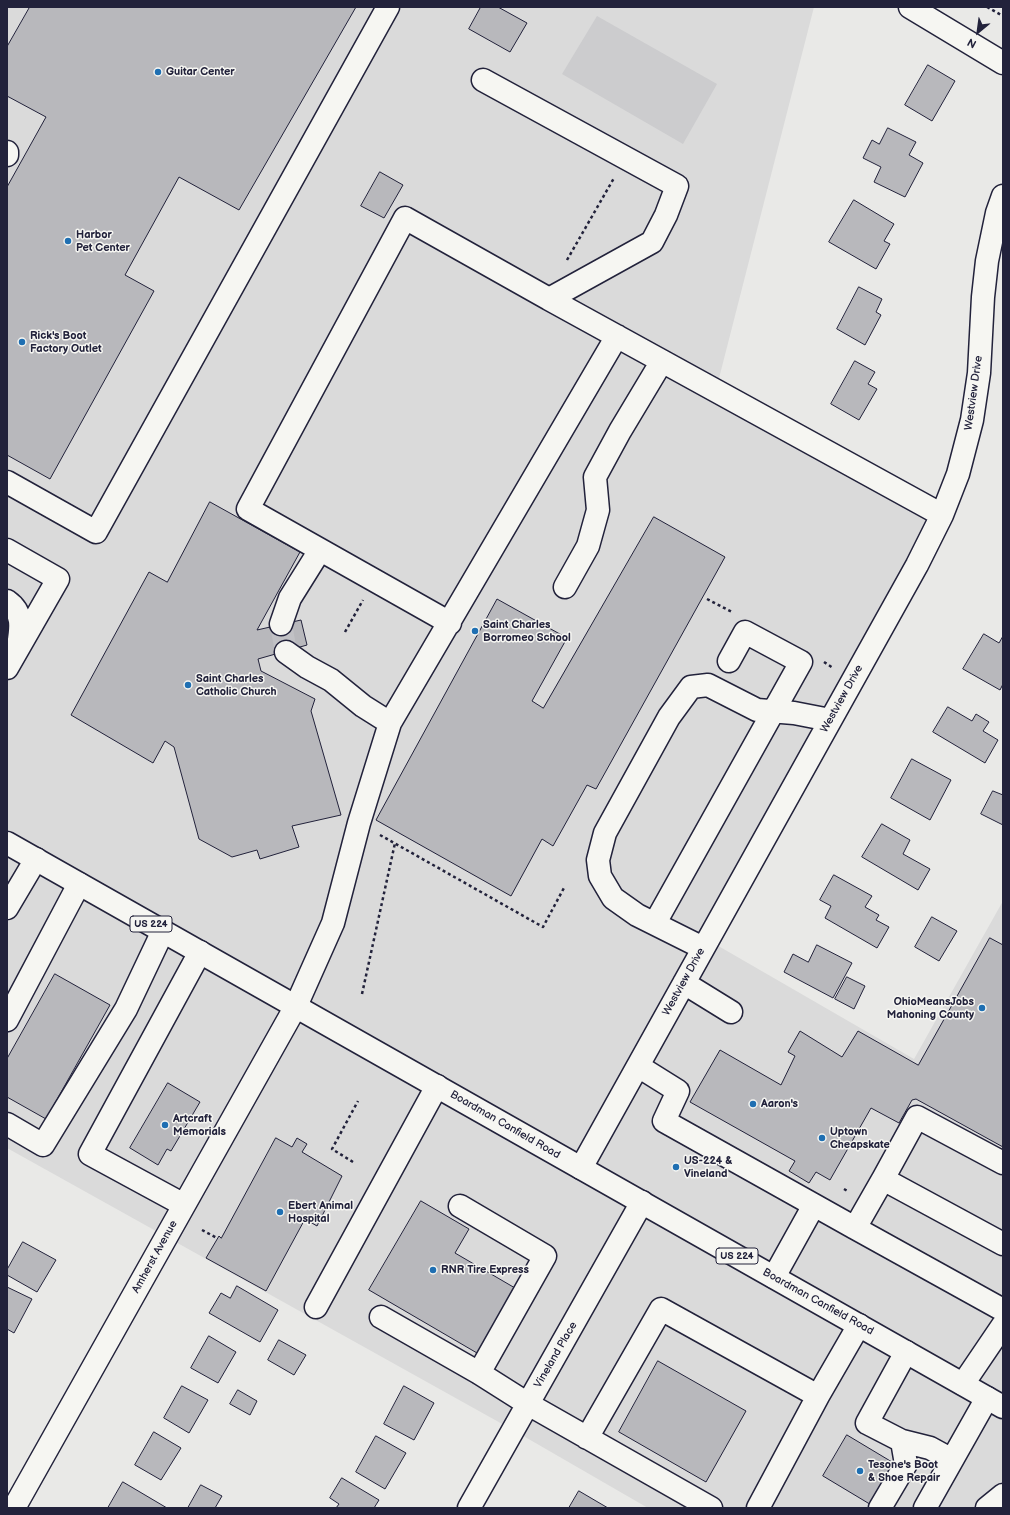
<!DOCTYPE html>
<html>
<head>
<meta charset="utf-8">
<style>
	body { margin:0 }
	#map { position:relative; width:1010px; height:1515px; overflow:hidden; background:#e9e9e7; font-family:"Balsamiq Sans",sans-serif }
	canvas { display:block }
	.frame { position:absolute; inset:0; border:8px solid #22223b; pointer-events:none }
	.north { position:absolute; left:958px; top:12px; width:40px; height:40px; -webkit-text-stroke:3px #f6f6f2; paint-order:stroke; rotate:209deg; font-size:11px; font-weight:700; line-height:16px; text-align:center; color:#22223b }
	.north::after { content:''; display:block; margin:auto; width:14px; height:18px; background:#22223b; clip-path:polygon(50% 0,100% 100%,50% 72%,0 100%) }
</style>
</head>
<body>
<div id="map">
<canvas width="1010" height="1515"></canvas>
<div class="frame"></div>
<div class="north">N</div>
</div>
<script>
const context = document.querySelector('canvas').getContext('2d');
context.lineJoin = 'round';
function paint(path, color) {
  context.fillStyle = color;
  context.fill(path, 'evenodd');
}
function strokePath(path, color, width, dash) {
  context.strokeStyle = color;
  context.lineWidth = width;
  context.lineCap = dash ? 'butt' : 'round';
  context.setLineDash(dash || []);
  context.stroke(path);
}
function drawText(font, color, halo, rows, align = 'center') {
  context.font = font + ' "Balsamiq Sans",sans-serif';
  context.lineWidth = 3;
  context.setLineDash([]);
  context.textBaseline = 'middle';
  context.strokeStyle = halo;
  context.fillStyle = color;
  for (const [text, x, y, turn = 0] of rows) {
    context.save();
    context.translate(x, y);
    context.rotate((+turn || 0) * Math.PI / 180);
    context.textAlign = isNaN(turn) ? turn : align;
    if (halo) context.strokeText(text, 0, 0);
    context.fillText(text, 0, 0);
    context.restore();
  }
}
paint(new Path2D(`
	M7,7h807l-98,383 226,125 -234,425 206,119 89,-158v607h-355l-135,-78 -506,-282z`), '#dadada');
paint(new Path2D(`
	M597,16l120,68 -34,60 -121,-70z`), '#ccccce');
const building = new Path2D(`
	M30,7h326l-117,203 -60,-33 -54,98 29,16 -104,188 -43,-24v-268l39,-70 -39,-21v-49z
	M481,7h17l29,16 -17,29 -41,-23z
	M928,65l27,16 -23,40 -27,-16z
	M888,128l28,14 -7,13 14,8 -18,34 -31,-15 7,-15 -18,-9 9,-18 7,4z
	M380,172l23,13 -19,33 -23,-12z
	M854,200l40,24 -10,17 6,3 -14,25 -47,-27z
	M859,287l23,12 -6,13 5,3 -16,30 -28,-16z
	M855,361l20,11 -7,12 9,5 -18,31 -28,-16z
	M210,502l90,50 -43,78 44,-10 6,25 -49,14 3,12 54,28 -4,12 30,104 -49,11 7,21 -39,12 -3,-9 -25,7 -33,-18 -25,-92 -9,-6 -12,22 -82,-48 78,-143 18,10z
	M654,517l71,40 -129,232 -9,-4 -34,61 -11,-7 -31,57 -135,-76 121,-221 70,39 -35,63 11,7z
	M984,634l15,9 4,-7v48l-3,6 -37,-21z
	M948,707l24,14 4,-7 13,8 -6,9 15,9 -13,23 -52,-31z
	M912,759l39,21 -21,40 -39,-22z
	M993,791l10,4v30l-22,-11z
	M882,824l28,16 -7,14 27,15 -12,21 -56,-33z
	M834,875l38,21 -7,11 14,8 -3,5 13,7 -12,21 -52,-30 6,-12 -11,-6z
	M932,917l25,14 -18,30 -24,-14z
	M990,938l13,7v202l-87,-48 -4,1 -13,23 -28,-15 -41,72 -14,-8 -7,11 -20,-12 6,-10 -105,-59 30,-52 61,35 14,-29 -7,-4 12,-21 42,26 16,-26 60,34z
	M817,945l35,18 -19,35 -49,-26 9,-18 15,8z
	M55,974l55,31 -64,114 -39,-22v-38z
	M847,977l18,9 -11,23 -19,-10z
	M168,1083l32,19 -29,49 -4,-2 -9,16 -28,-17z
	M276,1138l16,9 5,-9 10,6 -5,8 40,24 -25,50 -12,-7 -39,72 -60,-33 13,-22 2,2z
	M421,1201l48,28 -14,24 60,35 -38,65 -108,-63z
	M23,1242l33,18 -19,32 -30,-17v-5z
	M237,1286l41,24 -18,32 -51,-29 12,-20 9,5z
	M7,1287l25,12 -18,34 -7,-4z
	M209,1336l27,16 -18,31 -27,-15z
	M279,1340l27,15 -12,20 -26,-15z
	M658,1361l88,50 -40,71 -87,-50z
	M182,1386l26,14 -19,33 -25,-15z
	M404,1386l30,17 -20,37 -30,-16z
	M238,1390l19,11 -7,14 -20,-11z
	M154,1432l27,16 -20,32 -26,-15z
	M847,1435l50,30 -24,41 -50,-30z
	M376,1436l30,17 -21,36 -29,-17z
	M342,1478l37,22 -5,8h-38l3,-4 -9,-6z
	M123,1482l44,26h-59z
	M201,1485l21,11 -7,12h-27z
	M579,1491l29,17h-39z`);
paint(building, '#b8b8bc');
strokePath(building, '#22223b', 1);
strokePath(new Path2D(`
	M281,624l5,28`), '#c1c1c5', 22, [22, 11]);
const minor = new Path2D(`
	M910,7l93,56
	M483,80l194,106 -11,29 -14,27 -103,57 393,216
	M7,152v3
	M7,482l89,50 292,-525
	M7,550l51,29 -51,89
	M565,587l23,-41 10,-36 -3,-33 25,-46 42,-70
	M7,601c17,12 14,27 11,45
	M450,623l-202,-114 157,-291 144,81
	M281,624l9,-26 30,-48
	M286,652l21,15 24,13 32,26 27,17
	M7,908l29,-49
	M655,923l146,-261 -56,-30 -16,29
	M703,948l-66,-33 -24,-17 -13,-22 -2,-16 7,-27 64,-116 22,-30 17,-2 49,25 37,3 36,7
	M684,983l47,29
	M7,1020l72,-136
	M638,1066l40,25 -14,30 150,84
	M7,1124l36,21 83,-136 37,-78
	M1003,1163l-86,-46 -34,62 120,65
	M581,1168l336,-603 25,-50 16,-41 14,-54 7,-47 4,-76 4,-36 10,-48 6,-17
	M883,1179l-28,49 148,82
	M184,1205l-94,-51 110,-202
	M460,1206l85,50 -66,117
	M774,1277l40,-72 41,23
	M316,1307l121,-221
	M381,1317l98,56 49,31 183,104
	M906,1352l-39,71 35,18 28,7 22,12
	M963,1384l40,-59
	M587,1438l74,-129 157,87
	M14,1508l282,-502 37,-83 26,-100 31,-100 227,-387
	M469,1508l173,-306
	M758,1508l60,-112 41,-71
	M880,1508l26,-44 -4,-23
	M925,1508l62,-110
	M987,1508l16,-13`);
const major = new Path2D(`
	M7,843l996,564`);
strokePath(minor, '#22223b', 25);
strokePath(major, '#22223b', 25);
strokePath(new Path2D(`
	M987,7l16,9
	M567,260l47,-82
	M707,599l25,13
	M345,632l18,-32
	M824,662l9,6
	M380,835l163,92 22,-41
	M362,994l33,-151
	M353,1162l-21,-13 26,-48
	M844,1189l5,3
	M202,1230l15,8`), '#22223b', 2.5, [3, 3]);
strokePath(minor, '#f6f6f2', 22);
strokePath(major, '#f6f6f2', 22);
for (const [x, y, r, color] of [
	[158,72,4,"#1f6fb2"],
	[68,241,4,"#1f6fb2"],
	[22,342,4,"#1f6fb2"],
	[475,631,4,"#1f6fb2"],
	[188,685,4,"#1f6fb2"],
	[982,1008,4,"#1f6fb2"],
	[753,1104,4,"#1f6fb2"],
	[165,1125,4,"#1f6fb2"],
	[822,1138,4,"#1f6fb2"],
	[676,1167,4,"#1f6fb2"],
	[280,1212,4,"#1f6fb2"],
	[433,1270,4,"#1f6fb2"],
	[860,1471,4,"#1f6fb2"]
]) {
  const dot = new Path2D();
  dot.arc(x, y, r, 0, 2 * Math.PI);
  context.fillStyle = color;
  context.fill(dot);
  strokePath(dot, '#f6f6f2', 1.5);
}
for (const [x, y, w] of [
	[151,924,42],
	[737,1256,42]
]) {
  const box = new Path2D();
  box.roundRect(x - w / 2, y - 8, w, 16, 3);
  context.fillStyle = '#f6f6f2';
  context.fill(box);
  strokePath(box, '#22223b', 1);
}
drawText('bold 10px', '#22223b', null, [
	["US 224",151,924],
	["US 224",737,1256]
]);
drawText('bold 11px', '#22223b', '#f6f6f2', [
	["Guitar Center",166,72],
	["Harbor",76,235],
	["Pet Center",76,248],
	["Rick's Boot",30,336],
	["Factory Outlet",30,349],
	["Saint Charles",483,625],
	["Borromeo School",483,638],
	["Saint Charles",196,679],
	["Catholic Church",196,692],
	["OhioMeansJobs",974,1002,"right"],
	["Mahoning County",974,1015,"right"],
	["Aaron's",761,1104],
	["Artcraft",173,1119],
	["Memorials",173,1132],
	["Uptown",830,1132],
	["Cheapskate",830,1145],
	["US-224 &",684,1161],
	["Vineland",684,1174],
	["Ebert Animal",288,1206],
	["Hospital",288,1219],
	["RNR Tire Express",441,1270],
	["Tesone's Boot",868,1465],
	["& Shoe Repair",868,1478]
], 'left');
drawText('11px', '#22223b', '#f6f6f2', [
	["Westview Drive",974,393,-82],
	["Westview Drive",842,699,-61],
	["Westview Drive",684,982,-61],
	["Boardman Canfield Road",505,1125,30],
	["Amherst Avenue",155,1257,-61],
	["Boardman Canfield Road",818,1302,29],
	["Vineland Place",556,1355,-60]
]);
</script>
</body>
</html>
